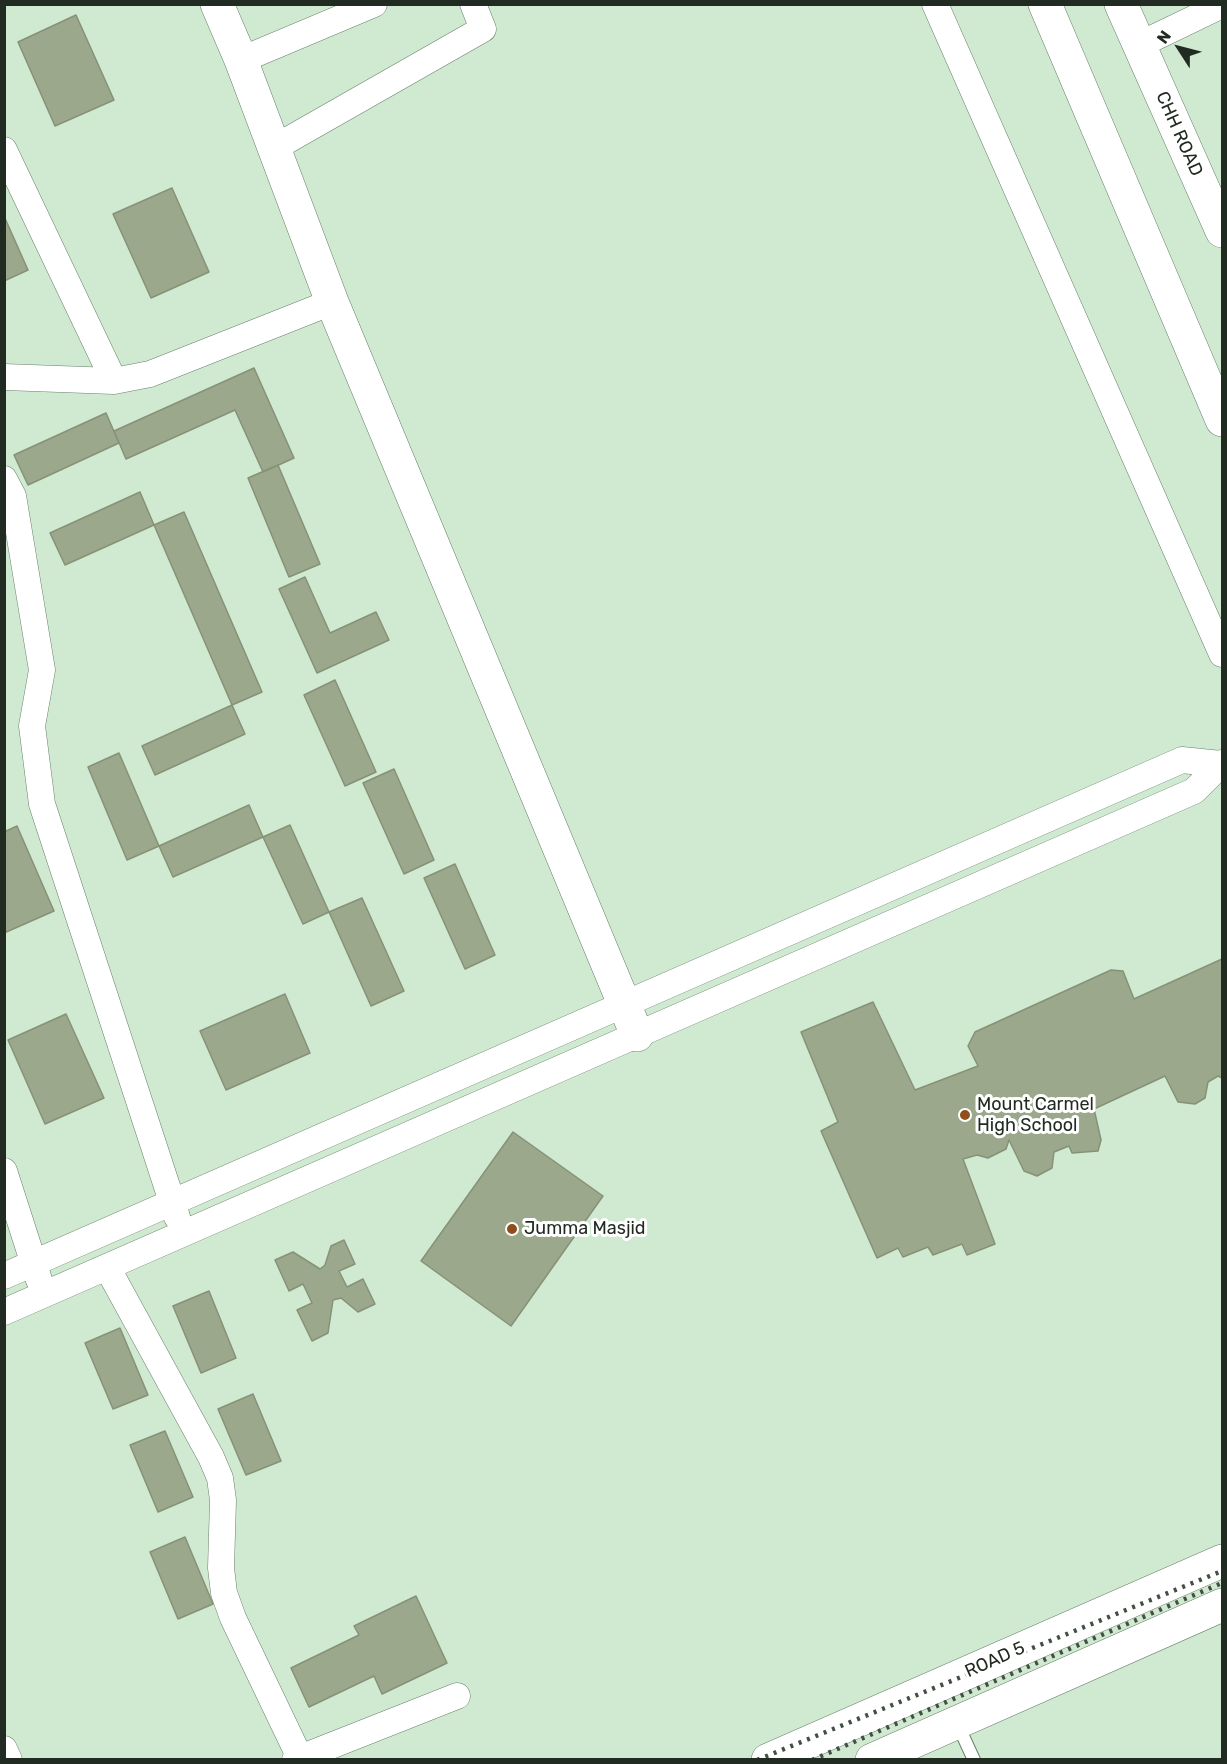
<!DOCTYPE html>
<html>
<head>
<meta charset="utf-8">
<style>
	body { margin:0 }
	#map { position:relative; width:1227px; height:1764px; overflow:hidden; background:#d0e9d1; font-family:Rubik,sans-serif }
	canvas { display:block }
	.frame { position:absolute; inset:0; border:6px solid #222b22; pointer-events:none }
	.north { position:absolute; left:1149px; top:18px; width:60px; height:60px; -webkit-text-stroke:4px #fff; paint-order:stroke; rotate:306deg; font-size:16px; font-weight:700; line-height:24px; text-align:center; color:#222b22 }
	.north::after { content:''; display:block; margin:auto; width:21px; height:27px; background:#222b22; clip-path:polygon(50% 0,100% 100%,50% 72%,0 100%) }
</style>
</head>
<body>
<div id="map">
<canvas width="1227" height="1764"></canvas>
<div class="frame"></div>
<div class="north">N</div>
</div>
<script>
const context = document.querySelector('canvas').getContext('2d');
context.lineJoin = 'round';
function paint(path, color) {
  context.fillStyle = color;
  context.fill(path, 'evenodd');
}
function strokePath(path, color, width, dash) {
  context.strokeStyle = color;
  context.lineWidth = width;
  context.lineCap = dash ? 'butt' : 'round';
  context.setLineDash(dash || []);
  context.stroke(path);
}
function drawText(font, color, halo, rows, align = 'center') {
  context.font = font + ' Rubik,sans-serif';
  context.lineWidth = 6;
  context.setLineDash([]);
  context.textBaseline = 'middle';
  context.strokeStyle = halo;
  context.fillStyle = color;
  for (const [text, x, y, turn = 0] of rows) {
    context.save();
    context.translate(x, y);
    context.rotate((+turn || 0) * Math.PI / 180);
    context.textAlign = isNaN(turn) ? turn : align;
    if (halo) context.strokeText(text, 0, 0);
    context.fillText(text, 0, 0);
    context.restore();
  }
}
const building = new Path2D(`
	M76,15l38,85 -59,26 -37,-84z
	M172,188l37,84 -58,26 -38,-84z
	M4,216l24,54 -24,11z
	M254,368l40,90 -31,14 -28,-62 -109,49 -12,-28z
	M106,413l13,30 -91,42 -14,-30z
	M278,465l42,99 -31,13 -41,-99z
	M140,492l14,33 -89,40 -15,-32z
	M184,512l78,180 -30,13 -78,-180z
	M305,577l25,56 46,-21 13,28 -72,33 -38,-84z
	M335,680l41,92 -31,14 -41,-91z
	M232,705l13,29 -90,41 -13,-29z
	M119,753l40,93 -32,14 -39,-93z
	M394,769l40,91 -30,14 -41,-91z
	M249,805l14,32 -90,40 -14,-31z
	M290,825l39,87 -26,12 -40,-87z
	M17,826l37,85 -50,22v-101z
	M455,864l40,91 -30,14 -41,-91z
	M362,898l42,93 -33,15 -42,-94z
	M1222,959v119l-4,-2 -10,6 -3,16 -10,6 -17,-2 -13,-26 -71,33 7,31 -3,11 -26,2 -3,-7 -15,6 -2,16 -15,8 -13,-5 -15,-31 -3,9 -18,9 -11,-3 -14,4 32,85 -28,11 -5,-11 -29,11 -5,-8 -25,10 -5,-9 -21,10 -56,-127 17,-9 -37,-90 72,-30 42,88 63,-24 -10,-20 7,-14 136,-62 12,1 11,28z
	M285,994l25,59 -84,37 -26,-59z
	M66,1014l38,84 -59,26 -37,-84z
	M513,1132l90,64 -92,130 -90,-65z
	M344,1240l11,24 -16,7 8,16 16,-8 12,25 -17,8 -17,-14 -8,2 -5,33 -16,8 -15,-31 15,-7 -9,-19 -14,7 -14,-31 18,-8 27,17 5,-4 6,-19z
	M209,1291l27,67 -35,15 -28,-67z
	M120,1328l28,67 -35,14 -28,-66z
	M253,1394l28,67 -35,14 -28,-66z
	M165,1431l28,66 -35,15 -28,-67z
	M185,1537l28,67 -35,15 -28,-67z
	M416,1596l31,67 -65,31 -8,-18 -65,31 -18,-39 68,-33 -5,-9z`);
paint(building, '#9ba88c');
strokePath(building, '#869277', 1.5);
const lane = new Path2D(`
	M957,1723l17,37`);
const street = new Path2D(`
	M935,4l287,650
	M1139,45l83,-40
	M241,60l133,-56
	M274,148l209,-119 -10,-25
	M4,150l110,231
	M4,377l110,4 36,-7 182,-72
	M4,479l9,17 29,174 -10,56 10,78 135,413
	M4,1171l35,109
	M107,1267l104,190 9,21 3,22 -2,68 3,25 9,25 67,140
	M4,1276l1178,-516 39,4
	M4,1312l1190,-521 28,-28
	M4,1749l5,11
	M295,1760l162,-64`);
const secondary = new Path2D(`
	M217,4l24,56 91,242 305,733
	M1045,4l177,416
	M1121,4l101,227
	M768,1760l454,-199
	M872,1760l350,-155`);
strokePath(lane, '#69806b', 14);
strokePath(street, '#69806b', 27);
strokePath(secondary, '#69806b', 34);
strokePath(lane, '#fff', 12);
strokePath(street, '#fff', 26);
strokePath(secondary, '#fff', 33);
strokePath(new Path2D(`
	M757,1760l465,-189
	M812,1760l410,-177`), '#434f43', 4.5, [3, 6]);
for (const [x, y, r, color] of [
	[965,1115,6,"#8f4e1b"],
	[512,1229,6,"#8f4e1b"]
]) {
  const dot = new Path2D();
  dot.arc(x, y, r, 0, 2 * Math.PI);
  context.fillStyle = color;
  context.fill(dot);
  strokePath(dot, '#fff', 2);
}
drawText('18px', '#222b22', '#fff', [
	["CHH ROAD",1179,134,66],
	["ROAD 5",995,1660,-24]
]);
drawText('18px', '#222b22', '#fff', [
	["Mount Carmel",977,1105],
	["High School",977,1126],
	["Jumma Masjid",524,1229]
], 'left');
</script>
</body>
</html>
